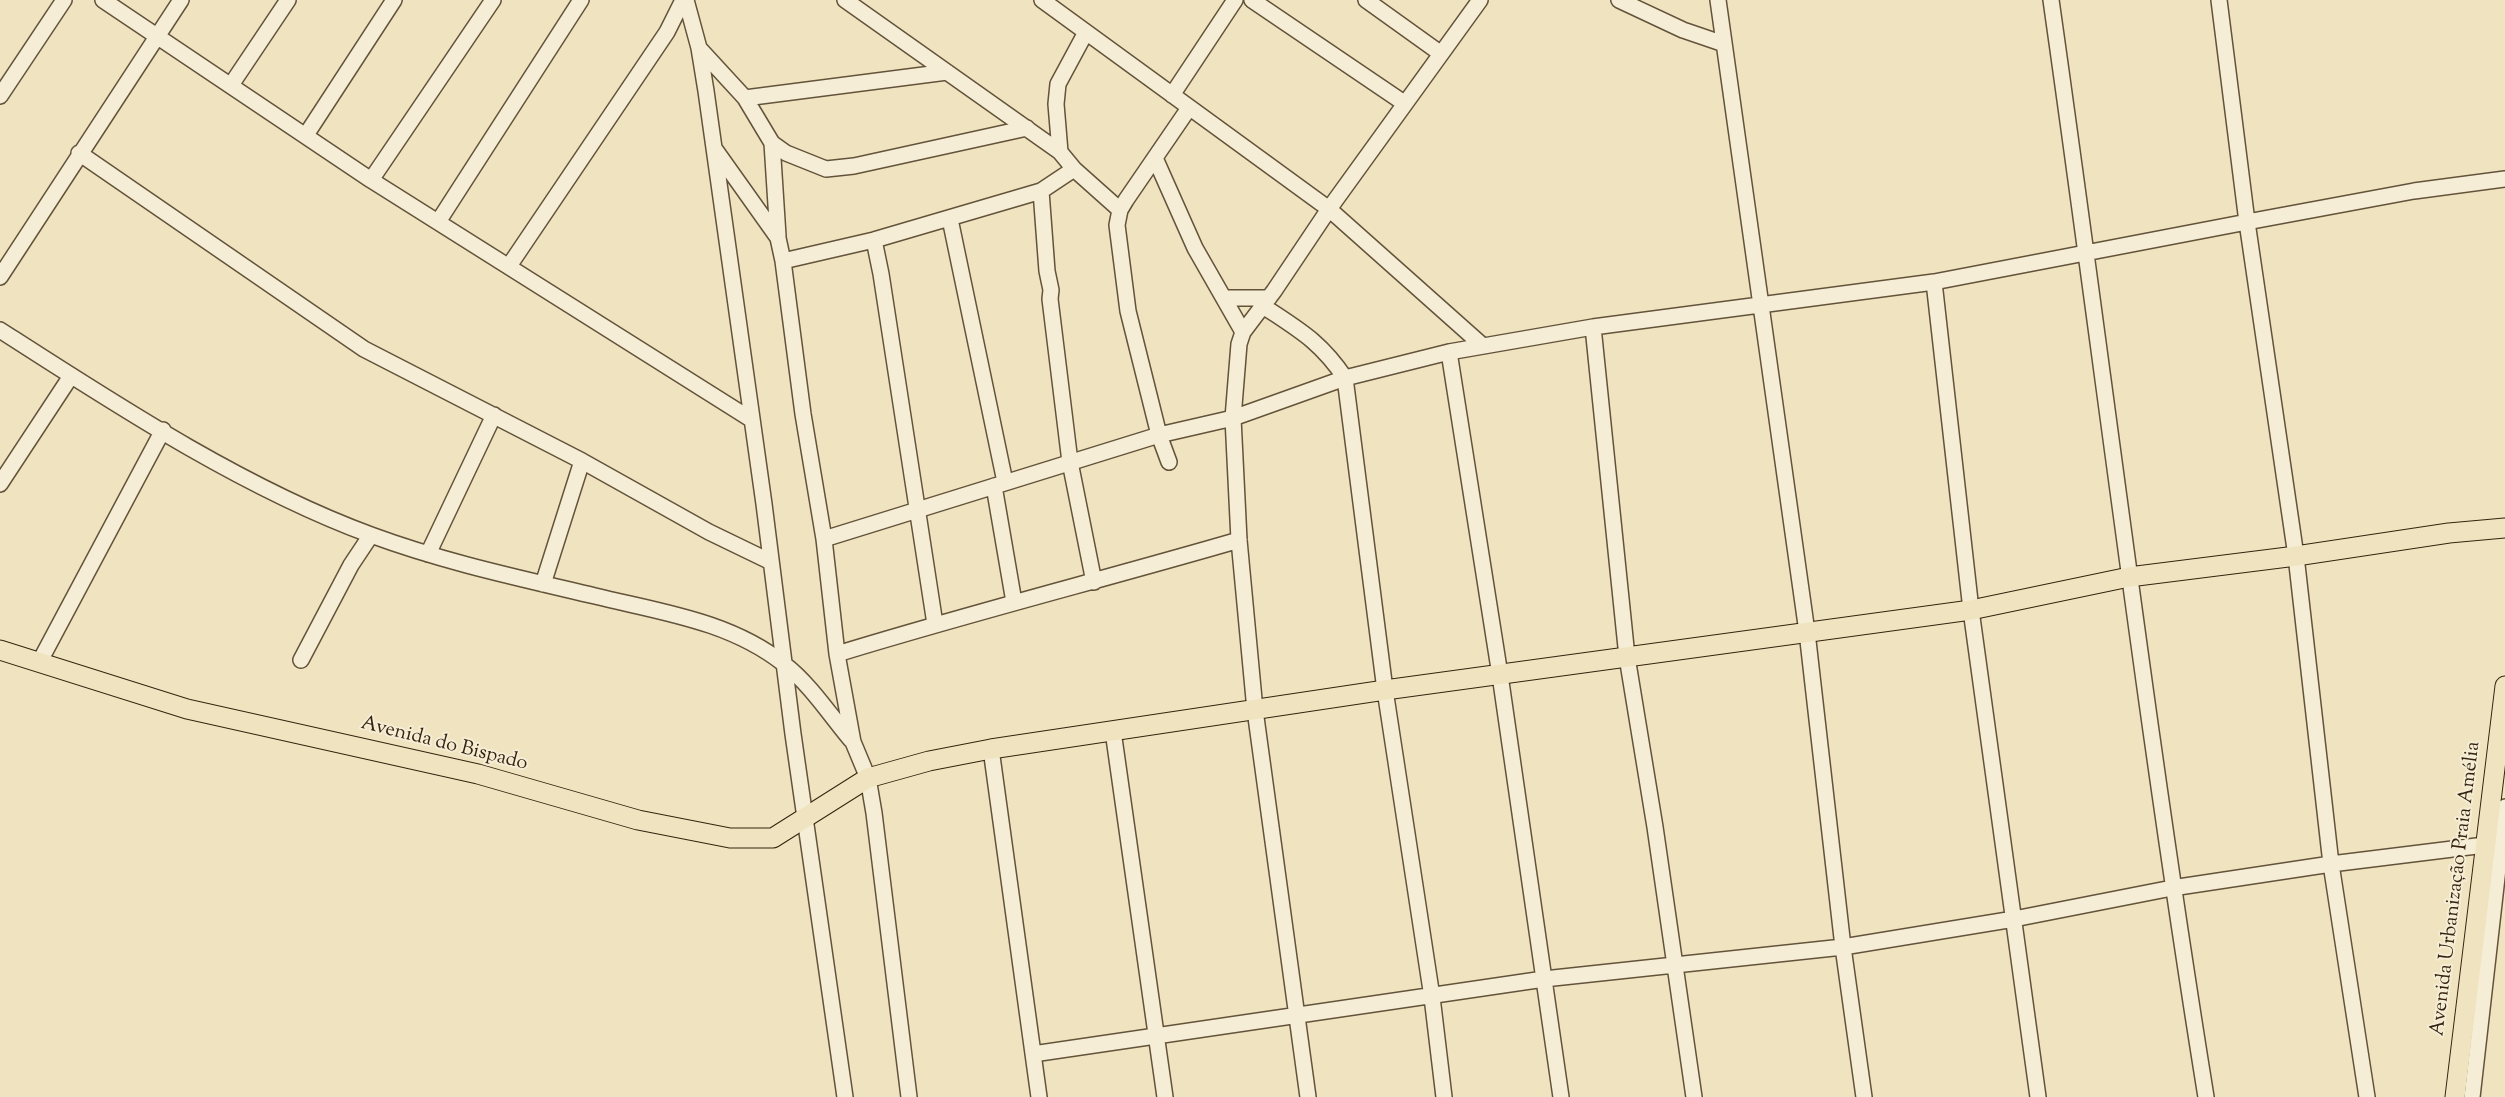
<!DOCTYPE html>
<html>
<head>
<meta charset="utf-8">
<style>
	body { margin:0 }
	canvas { display:block; background:#efe4bf }
</style>
</head>
<body>
<canvas width="2505" height="1097"></canvas>
<script>
const context = document.querySelector('canvas').getContext('2d');
context.lineJoin = 'round';
function strokePath(path, color, width, dash) {
  context.strokeStyle = color;
  context.lineWidth = width;
  context.lineCap = dash ? 'butt' : 'round';
  context.setLineDash(dash || []);
  context.stroke(path);
}
function drawText(font, color, halo, rows, align = 'center') {
  context.font = font + ' "Sorts Mill Goudy",serif';
  context.lineWidth = 4;
  context.setLineDash([]);
  context.textBaseline = 'middle';
  context.strokeStyle = halo;
  context.fillStyle = color;
  for (const [text, x, y, turn = 0] of rows) {
    context.save();
    context.translate(x, y);
    context.rotate((+turn || 0) * Math.PI / 180);
    context.textAlign = isNaN(turn) ? turn : align;
    if (halo) context.strokeText(text, 0, 0);
    context.fillText(text, 0, 0);
    context.restore();
  }
}
const minor = new Path2D(`
	M103,0l268,180 381,240
	M686,0l13,48 7,43 58,413 29,230 52,363
	M845,0l215,152 14,17 46,41
	M1042,0l287,209 151,-209
	M1252,0l152,103
	M1366,0l74,53
	M1619,0l64,30 41,14
	M1718,0l89,632 36,315 21,150
	M2051,0c52,366 96,732 155,1097
	M2219,0l28,222 49,334 35,308 36,233
	M699,48l46,50 27,45 14,10 40,16 28,-3 173,-38
	M231,85l57,-85
	M1172,95l63,-95
	M0,96l64,-96
	M745,98l202,-26
	M306,135l88,-135
	M772,143l6,93
	M714,148l64,90 5,23 20,153 21,125 13,115 16,88 15,36 6,35 35,284
	M1060,152l-4,-48 2,-20 28,-52
	M79,153l285,196 218,112 127,71 62,30
	M1155,158l40,90 48,84
	M371,180l122,-180
	M1041,191l6,80 4,19 -1,9 20,163 24,120
	M950,219l55,263
	M438,222l143,-222
	M874,240l7,34 54,350
	M783,261l91,-21 167,-49 33,-22
	M509,266l158,-234 16,-32
	M0,277l181,-277
	M1934,282l37,328 67,487
	M1224,298h45
	M1263,306c36,24 57,35 82,72l40,312 47,307 12,100
	M1593,327l34,330 28,170 39,270
	M0,330c115,74 243,158 371,205 73,27 148,43 224,61 65,16 135,25 189,68 26,20 46,51 67,76
	M1449,352l51,323 61,422
	M1169,462l-10,-27 -31,-124 -11,-86 3,-15 6,-10 63,-92
	M0,484l71,-108
	M994,486l20,116
	M824,539l335,-104 74,-17 112,-40 104,-26 144,-25 341,-45 313,-60 167,-31 91,-12
	M428,554l66,-139
	M543,584l39,-123
	M837,654c133,-41 268,-75 402,-114
	M301,660l50,-95 20,-30
	M40,661l123,-231
	M1113,731l52,366
	M991,749l48,348
	M1033,1054l511,-75 299,-32 171,-28 158,-31 159,-24 170,-21
	M1308,1097l-53,-387 -16,-170 -6,-122 6,-74 4,-12 31,-41 55,-82 154,137
	M2472,1097l33,-290`);
const major = new Path2D(`
	M0,650l187,59 291,65 160,46 92,18h43l95,-60 61,-17 62,-12 394,-59 586,-80 158,-33 167,-21 153,-23 56,-5
	M2455,1097l50,-411`);
strokePath(minor, '#64533b', 18);
strokePath(major, '#35230f', 21);
strokePath(minor, '#f5edd5', 15);
strokePath(major, '#efe4bf', 19);
drawText('20px', '#35230f', '#f5edd5', [
	["Avenida do Bispado",444,745,14],
	["Avenida Urbanização Praia Amélia",2457,889,-83]
]);
</script>
</body>
</html>
